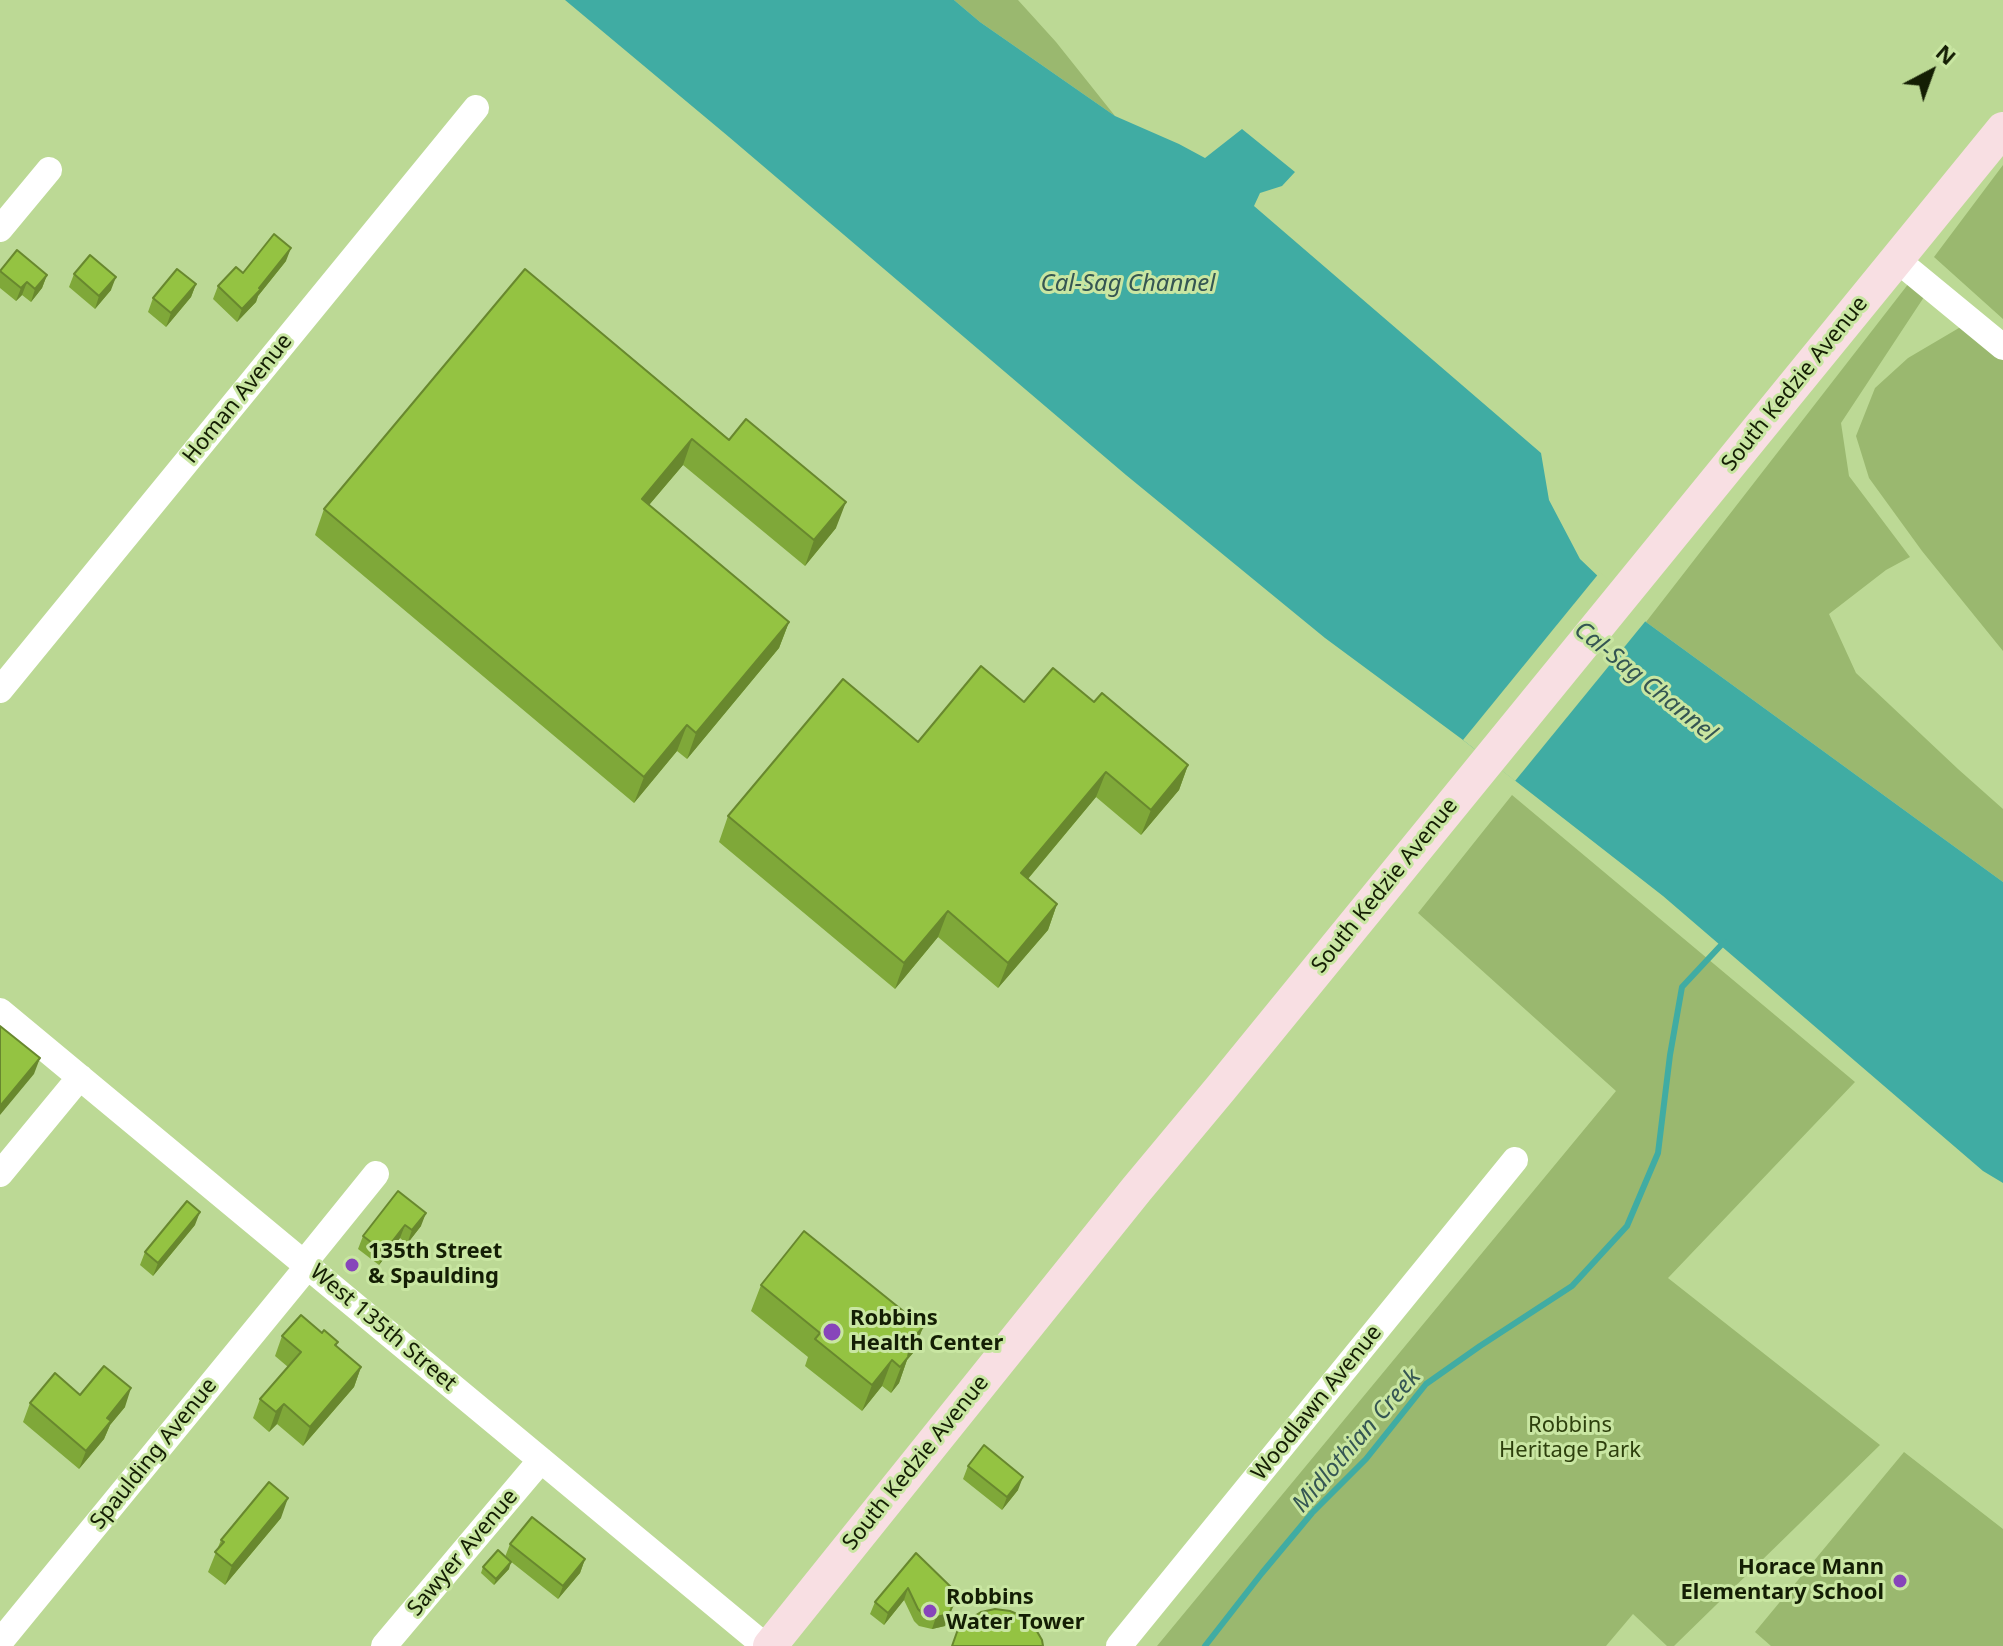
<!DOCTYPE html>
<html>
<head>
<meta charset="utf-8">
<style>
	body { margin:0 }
	#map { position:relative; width:2003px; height:1646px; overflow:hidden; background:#bcd995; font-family:"Noto Sans",sans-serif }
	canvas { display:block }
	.north { position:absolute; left:1891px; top:32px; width:80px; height:80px; -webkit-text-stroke:6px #c9e6a2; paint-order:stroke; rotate:41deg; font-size:22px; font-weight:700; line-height:32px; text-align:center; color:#141e04 }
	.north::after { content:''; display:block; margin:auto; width:28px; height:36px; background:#141e04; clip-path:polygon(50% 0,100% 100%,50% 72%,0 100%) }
</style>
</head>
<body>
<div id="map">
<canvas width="2003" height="1646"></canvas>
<div class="north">N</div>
</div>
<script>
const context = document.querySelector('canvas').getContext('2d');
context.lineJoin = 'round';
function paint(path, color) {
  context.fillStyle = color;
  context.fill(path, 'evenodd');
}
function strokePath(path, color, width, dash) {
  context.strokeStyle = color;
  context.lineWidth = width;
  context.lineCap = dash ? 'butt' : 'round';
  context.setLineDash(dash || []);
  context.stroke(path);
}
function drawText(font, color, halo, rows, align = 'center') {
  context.font = font + ' "Noto Sans",sans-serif';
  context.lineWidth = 6;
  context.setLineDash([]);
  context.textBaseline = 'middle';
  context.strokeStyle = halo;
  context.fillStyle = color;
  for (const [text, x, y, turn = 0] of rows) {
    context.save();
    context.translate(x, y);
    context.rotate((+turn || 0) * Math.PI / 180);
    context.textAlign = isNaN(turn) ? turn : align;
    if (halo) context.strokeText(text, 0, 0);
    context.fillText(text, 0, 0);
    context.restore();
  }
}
paint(new Path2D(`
	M954,0h64l38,42 59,74 -135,-94z
	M2003,165v154l-69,-62z
	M1909,283l17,11 -85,129 8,53 61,81 -24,13 -57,44 27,59 102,96 45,40v73l-357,-260z
	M1964,325l39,34v292l-81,-100 -53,-73 -13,-42 19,-48 33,-30z
	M1512,795l343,287 -187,196 212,167 -206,201h-7l-34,-32 -27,32h-449l459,-555 -198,-178z
	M1904,1452l99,77v117h-232l-16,-14z`), '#9ab86f');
paint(new Path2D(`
	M565,0h389l26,22 135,94 64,28 26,14 37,-29 53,43 -13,14 -22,7 -6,13 287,247 8,47 31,59 66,63 357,260v301l-20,-12 -320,-275 -200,-156 -138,-102 -199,-163 -397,-338z`), '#40aca3');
paint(new Path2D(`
	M1600,572l48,46 -133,163 -52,-41z`), '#bcd995');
strokePath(new Path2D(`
	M1205,1646l57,-73 50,-60 54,-54 60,-75 54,-38 92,-60 55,-60 31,-73 12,-98 12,-68 42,-45`), '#40aca3', 6);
strokePath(new Path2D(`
	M0,229l49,-59
	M1896,259l107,88
	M0,690l476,-582
	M0,1011l765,635
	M0,1174l80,-97
	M304,1263l72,-89
	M0,1642l308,-376
	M384,1646l157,-186
	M1119,1646l396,-486`), '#fff', 26);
strokePath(new Path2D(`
	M770,1646l366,-456 85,-102 782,-959`), '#f8dfe3', 34);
paint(new Path2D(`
	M286,261l-28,35 -2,6 -19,20 -24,-23 5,-13 25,-13z
	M525,269l311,259 -31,38 -122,-101 -34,40 140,117 -10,26 -92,111 -10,-8 -43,52 -319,-268 9,-26z
	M0,270l47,5 -5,13 -11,14 -9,-7 -6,6 -16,-13z
	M74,274l37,16 -16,19 -26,-22z
	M196,284l-5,13 -25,30 -18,-15 5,-14z
	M1024,702h70l94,63 -9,25 -38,45 -45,-38 -68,82 29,25 -9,26 -50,58 -60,-51 -43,52 -176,-147 9,-26 190,-74z
	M398,1191l23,35 -14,18 -7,-6 -21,27 -21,-16 5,-13z
	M195,1225l-42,51 -13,-11 5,-13z
	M761,1285l162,42 -10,26 -6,7 -8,23 -8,10 -9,-7 -20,25 -57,-45 3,-9 -57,-46z
	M322,1333l16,9 -2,4 25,21 -7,20 -51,59 -26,-22 -8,8 -16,-14 7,-19 28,-32 -13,-11 7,-20z
	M80,1395l45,12 -15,18 -6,14 -25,30 -56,-47 7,-19z
	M968,1466l50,24 -16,20 -39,-31z
	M281,1518l-56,67 -17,-13 13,-32z
	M510,1544l75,15 -5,14 -22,26 -53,-42z
	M916,1553l29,73 -13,3 -13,-3 -5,-5 -10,-21 -20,25 -14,-11 5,-12z
	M483,1567l26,2 -15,16 -13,-12z`), '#7fa839');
paint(new Path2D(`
	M291,248l-5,13 -28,35 -2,6 -19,20 5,-13z
	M47,275l-5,13 -11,14 4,-13z
	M116,277l-5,13 -16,19 4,-13z
	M27,282l-5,13 -6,6 5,-13z
	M196,284l-5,13 -25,30 5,-14z
	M692,439l-9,26 -51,60 10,-26z
	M846,502l-10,26 -31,38 9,-26z
	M789,622l-10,26 -92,111 9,-26z
	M687,725l-10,26 -43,52 10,-26z
	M1188,765l-9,25 -38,45 10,-25z
	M1106,772l-10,25 -85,102 10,-26z
	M1057,904l-9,26 -50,58 10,-25z
	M948,911l-10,26 -43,52 9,-26z
	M40,1058l-6,16 -34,41v-9z
	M200,1212l-5,13 -42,51 5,-13z
	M426,1213l-5,13 -14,18 5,-14z
	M405,1225l-5,13 -21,27 5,-13z
	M923,1327l-10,26 -6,7 -8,23 -8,10 20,-52z
	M892,1360l-10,26 -20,25 10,-26z
	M361,1367l-7,20 -51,59 7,-19z
	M131,1388l-6,19 -15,18 -6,14 -25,30 7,-18 21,-33z
	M284,1404l-7,20 -8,8 7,-20z
	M1023,1477l-5,13 -16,20 5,-13z
	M288,1498l-7,20 -56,67 7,-19z
	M585,1559l-5,14 -22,26 5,-13z
	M511,1562l-2,7 -15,16 2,-6z
	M908,1588l-4,12 -20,25 4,-12z
	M954,1602l-9,24 -13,3 4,-12z`), '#68882e');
const building = new Path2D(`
	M274,234l17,14 -32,40 2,1 -19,20 -24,-23 18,-19 7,6z
	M17,250l30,25 -12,14 -8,-7 -6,6 -21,-17z
	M90,255l26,22 -17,19 -25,-22z
	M177,269l19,15 -25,29 -18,-15z
	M525,269l204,171 17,-21 100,83 -32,38 -122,-101 -50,60 147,123 -93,111 -9,-8 -43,52 -320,-268z
	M981,666l43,36 29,-34 41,34 8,-9 86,72 -37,45 -45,-38 -85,101 36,31 -49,59 -60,-52 -44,52 -176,-147 115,-137 75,63z
	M0,1026l40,32 -40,48z
	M398,1191l28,22 -14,17 -7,-5 -21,27 -21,-16z
	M187,1201l13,11 -42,51 -13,-11z
	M804,1231l119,96 -12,14 -3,16 -8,10 -8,-7 -20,25 -57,-46 5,-6 -59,-48z
	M301,1315l21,18 2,-3 14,12 -3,3 26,22 -51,60 -26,-23 -8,8 -16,-13 41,-47 -19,-16z
	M104,1366l27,22 -24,30 4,3 -25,30 -56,-48 25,-30 25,22z
	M984,1445l39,32 -16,20 -39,-31z
	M269,1482l19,16 -56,68 -17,-14 9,-10 -3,-2z
	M532,1517l53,42 -22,27 -53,-42z
	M498,1550l13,12 -15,17 -13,-12z
	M916,1553l37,36 1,13 -5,12 -13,3 -13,-3 -5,-5 -10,-21 -20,25 -13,-11z
	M995,1609l15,2 14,6 11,11 7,12 1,6h-91l5,-14 11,-12 13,-8z`);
paint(building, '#94c342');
strokePath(building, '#68882e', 2);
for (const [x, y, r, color] of [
	[352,1265,8,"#8745ba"],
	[832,1332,10,"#8745ba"],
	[1900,1581,8,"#8745ba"],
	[930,1611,8,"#8745ba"]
]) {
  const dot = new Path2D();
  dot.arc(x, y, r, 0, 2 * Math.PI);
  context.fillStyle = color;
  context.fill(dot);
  strokePath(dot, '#c9e6a2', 3);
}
drawText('22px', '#141e04', '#c9e6a2', [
	["South Kedzie Avenue",1795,384,-51],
	["Homan Avenue",238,399,-51],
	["South Kedzie Avenue",1385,886,-51],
	["West 135th Street",383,1328,40],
	["Woodlawn Avenue",1317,1403,-51],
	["Spaulding Avenue",154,1454,-51],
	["South Kedzie Avenue",916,1463,-51],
	["Sawyer Avenue",463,1553,-50]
]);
drawText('bold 22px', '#141e04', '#c9e6a2', [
	["135th Street",368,1252],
	["& Spaulding",368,1277],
	["Robbins",850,1319],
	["Health Center",850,1344],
	["Horace Mann",1884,1568,"right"],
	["Elementary School",1884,1593,"right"],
	["Robbins",946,1598],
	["Water Tower",946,1623]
], 'left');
drawText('22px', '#2e400d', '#c9e6a2', [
	["Robbins",1570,1426],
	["Heritage Park",1570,1451]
]);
drawText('italic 24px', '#355653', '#c9e6a2', [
	["Cal-Sag Channel",1128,284],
	["Cal-Sag Channel",1645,682,39],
	["Midlothian Creek",1357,1441,-49]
]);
</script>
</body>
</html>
